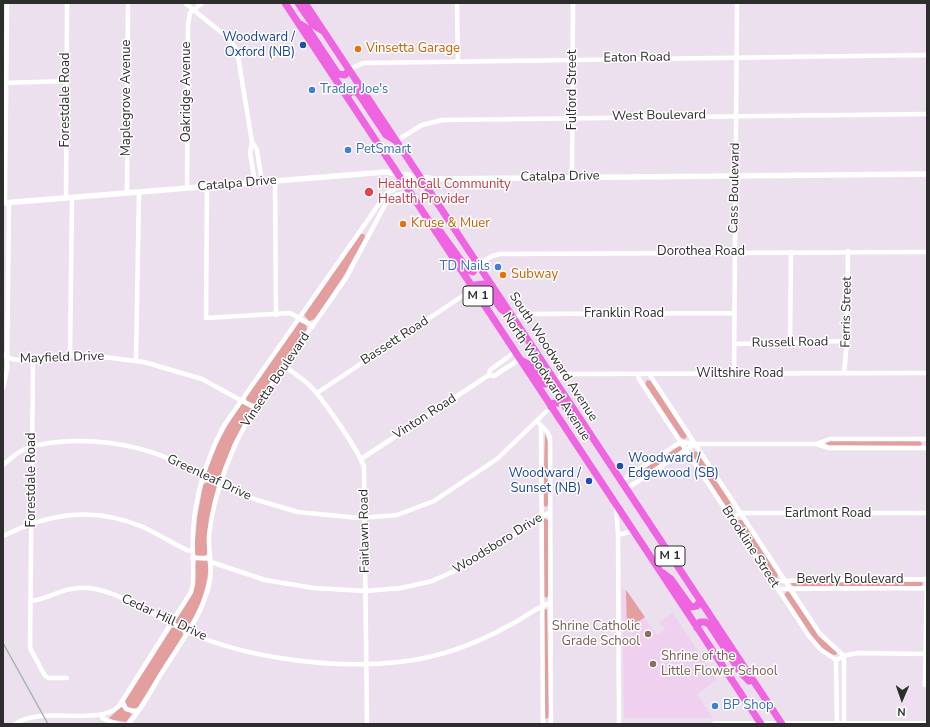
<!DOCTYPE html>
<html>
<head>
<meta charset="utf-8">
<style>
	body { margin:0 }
	#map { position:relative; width:930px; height:727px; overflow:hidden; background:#ede0ee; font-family:"Nunito Sans",sans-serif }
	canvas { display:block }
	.frame { position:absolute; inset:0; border:4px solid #2d2d2d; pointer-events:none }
	.north { position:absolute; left:882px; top:679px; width:40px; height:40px; -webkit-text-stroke:3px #fff; paint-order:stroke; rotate:182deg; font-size:11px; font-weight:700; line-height:16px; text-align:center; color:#2d2d2d }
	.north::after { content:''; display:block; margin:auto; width:14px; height:18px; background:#2d2d2d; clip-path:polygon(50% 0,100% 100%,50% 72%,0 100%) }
</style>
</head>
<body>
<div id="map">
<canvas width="930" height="727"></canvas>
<div class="frame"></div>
<div class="north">N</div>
</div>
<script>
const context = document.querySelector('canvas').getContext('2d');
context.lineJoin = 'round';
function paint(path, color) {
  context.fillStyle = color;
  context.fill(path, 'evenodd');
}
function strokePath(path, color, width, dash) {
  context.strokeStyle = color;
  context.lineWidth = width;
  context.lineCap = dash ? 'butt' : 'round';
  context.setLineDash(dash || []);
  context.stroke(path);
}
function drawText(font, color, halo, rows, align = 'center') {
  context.font = font + ' "Nunito Sans",sans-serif';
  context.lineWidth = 3;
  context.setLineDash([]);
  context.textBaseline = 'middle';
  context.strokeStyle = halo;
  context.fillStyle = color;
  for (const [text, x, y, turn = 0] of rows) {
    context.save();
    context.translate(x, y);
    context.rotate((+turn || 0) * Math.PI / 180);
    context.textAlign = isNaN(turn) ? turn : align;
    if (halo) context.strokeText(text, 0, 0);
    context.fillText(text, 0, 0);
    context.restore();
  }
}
paint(new Path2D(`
	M622,586l35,49 8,-5 -6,-8 14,-9 44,67 -20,14 16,24h-89z`), '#efd1ef');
paint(new Path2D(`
	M361,234h3l1,3 -22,40 -28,42 -6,2 -5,-6z
	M299,322l7,3 1,4 -52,75 -8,-3 -1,-4z
	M647,380l4,1 36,55 -2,3 -4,-1 -36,-54z
	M244,403l7,4 1,3 -19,33 -14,39 -11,-4 -2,-5c9,-26 20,-48 36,-69z
	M545,434l3,8v63l-2,2 -3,-2z
	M828,441h92l2,3 -2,2 -92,-1 -3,-2z
	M678,446l4,1v4l-43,28 -5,-1 1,-4z
	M693,451l4,1 36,54v5l-5,-1 -36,-55z
	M207,482l10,4 -10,52v16c-3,4 -10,3 -13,-1l3,-35 6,-33z
	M544,518l4,2v76l-2,2 -2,-2z
	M738,520h4l36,55 -1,3 -5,-1 -34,-53z
	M196,560l11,1c6,12 -11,63 -23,67l-8,-5v-3l14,-22z
	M792,581l130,1 1,2 -2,2h-128l-2,-2z
	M626,590l19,27 -18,12z
	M787,591l2,1 31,45 17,15 -1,3c-19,0 -42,-46 -52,-60z
	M547,609l2,108 -3,2 -2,-2v-107z
	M173,626l9,5 1,4 -45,72 -5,2 -5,-1 -3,-7z
	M121,707l11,7 -6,8 -18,-3z`), '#e39e9e');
strokePath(new Path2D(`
	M185,3l42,34 10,13 15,92 -2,11 5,30
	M457,3l1,58
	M349,70l14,-7 564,-8
	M4,83l62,-2
	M396,141l26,-16 20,-5 485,-6
	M252,142l5,8 5,32
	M572,177l1,-174
	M275,181l1,134
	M207,187l-1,131 84,-5 23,13
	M187,188l1,-164 2,-11 12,-10
	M127,193l1,-190
	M66,198l1,-195
	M5,203l2,-200
	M478,265l14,-9 8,-2 427,-2
	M513,318l14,-4 207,-1
	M790,343l1,-91
	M734,344l113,-3
	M3,354l9,5 7,1 34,-4 34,-1 57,7 58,17 53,29
	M70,355l2,-158
	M33,359l-3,289 15,28 4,2h18
	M136,360l3,-168
	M285,366c7,6 15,11 22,17 13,11 52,68 57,84l3,257
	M734,373l3,-370
	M844,373l3,-32 1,-90
	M638,374l1,5 170,257 11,13 16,11 1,64
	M649,374l171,260 24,22v68
	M489,375l1,-5 25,-18
	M554,380l13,-6 360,-1
	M3,388l4,-18 2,-168
	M317,393l156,-104
	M537,421l11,12 2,5 1,286
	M541,426l2,298
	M816,444l13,4h98
	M361,459l128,-84 5,1 26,-17
	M3,465c6,-5 12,-11 20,-15 10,-5 24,-7 35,-8 52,-5 107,8 149,38l50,20 41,12 61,6 38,-3 37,-14 63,-42 54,-52
	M621,481l60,-39 14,2h121l14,-5h97
	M626,489l69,-45
	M616,506l2,29 1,189
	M731,519l9,-6h187
	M618,535l15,-4
	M3,536c47,-23 90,-30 140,-9 15,7 29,16 44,23l5,1
	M192,558h18
	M211,562l54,18 49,8 52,3 35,-3 31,-7 32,-14 86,-55
	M773,581l154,-2
	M778,589l149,-1
	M31,601c22,-3 31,-15 58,-13 31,3 70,31 99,44 60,27 146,37 211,30 40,-4 77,-18 111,-37 14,-7 25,-17 40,-22
	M836,660l11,-5 11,-2 69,1
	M925,685l2,-107
	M122,701l4,8 11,3
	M102,718l15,6
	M15,724c27,-19 83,3 104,-18l72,-114 2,-8c1,-17 -1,-35 0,-52 2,-36 14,-73 30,-105l163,-233 18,-11
	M128,724c14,-14 23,-34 33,-50 18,-29 43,-60 49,-94 3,-15 -2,-30 -1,-45 5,-44 23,-90 46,-127l91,-130 40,-75 11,-8 12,-3`), '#fff', 4.5);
strokePath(new Path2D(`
	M3,203l383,-31 48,7 493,-5`), '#fff', 5.5);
strokePath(new Path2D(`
	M715,724h212`), '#fff', 6);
strokePath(new Path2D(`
	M285,3l476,721
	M298,3l15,22 10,6
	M305,3l477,721
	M300,24l8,5 30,45 7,1 4,-5
	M347,97l4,-6 7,2 28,42 10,6
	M437,227l31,43 5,2 5,-7
	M473,289l2,-4 8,-1 18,25 9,7
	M521,360l9,5 14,19h3l7,-4
	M551,407l3,-4h9l16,26 9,7
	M663,573l8,6 20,28 6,-1 3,-6
	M697,628l3,-6h5l4,2 32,49 8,8`), '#ef64e1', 7);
strokePath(new Path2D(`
	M3,643l45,81`), '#a3b7a7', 1.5);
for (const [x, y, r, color] of [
	[303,45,4,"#1a4fb4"],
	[358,49,4,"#e8710a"],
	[312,90,4,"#3f7fe0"],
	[348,150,4,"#3f7fe0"],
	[369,192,5,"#e0444e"],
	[403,224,4,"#e8710a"],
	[498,267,4,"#3f7fe0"],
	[503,275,4,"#e8710a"],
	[620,466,4,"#1a4fb4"],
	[589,481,4,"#1a4fb4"],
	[648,634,4,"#8d6e63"],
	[653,664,4,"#8d6e63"],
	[715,706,4,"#3f7fe0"]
]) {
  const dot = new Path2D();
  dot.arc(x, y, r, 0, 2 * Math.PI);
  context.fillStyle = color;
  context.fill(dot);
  strokePath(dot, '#fff', 1.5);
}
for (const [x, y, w] of [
	[478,296,30],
	[670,556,30]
]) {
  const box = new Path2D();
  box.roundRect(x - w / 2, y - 10, w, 20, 3);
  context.fillStyle = '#fff';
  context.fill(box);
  strokePath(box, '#2d2d2d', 1);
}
drawText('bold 12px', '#2d2d2d', null, [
	["M 1",478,296],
	["M 1",670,556]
]);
drawText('13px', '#164399', '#fff', [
	["Woodward /",295,38],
	["Oxford (NB)",295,53],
	["Woodward /",628,459,"left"],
	["Edgewood (SB)",628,474,"left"],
	["Woodward /",581,474],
	["Sunset (NB)",581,489]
], 'right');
drawText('13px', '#c56008', '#fff', [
	["Vinsetta Garage",366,49],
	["Kruse & Muer",411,224],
	["Subway",511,275]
], 'left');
drawText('13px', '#2d2d2d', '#fff', [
	["Eaton Road",637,58,-1],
	["Fulford Street",573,90,-90],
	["Oakridge Avenue",187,92,-90],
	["Maplegrove Avenue",127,98,-90],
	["Forestdale Road",66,100,-90],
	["West Boulevard",659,116,-1],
	["Catalpa Drive",560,177,-1],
	["Catalpa Drive",237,184,-5],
	["Cass Boulevard",735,188,-89],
	["Dorothea Road",701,252],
	["Ferris Street",847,312,-89],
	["Franklin Road",624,314],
	["Bassett Road",395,341,-33],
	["Russell Road",790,343,-1],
	["South Woodward Avenue",553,357,57],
	["Mayfield Drive",62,358,-2],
	["Wiltshire Road",740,374],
	["North Woodward Avenue",546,377,57],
	["Vinsetta Boulevard",276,380,-56],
	["Vinton Road",425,417,-33],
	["Greenleaf Drive",209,478,25],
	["Forestdale Road",32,480,-90],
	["Earlmont Road",828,514],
	["Fairlawn Road",365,531,-91],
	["Woodsboro Drive",498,544,-32],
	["Brookline Street",750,547,57],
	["Beverly Boulevard",850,580],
	["Cedar Hill Drive",164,618,25]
]);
drawText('13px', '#366cbe', '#fff', [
	["Trader Joe's",320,90],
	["PetSmart",356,150],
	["TD Nails",490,267,"right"],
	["BP Shop",723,706]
], 'left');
drawText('13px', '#be3a42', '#fff', [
	["HealthCall Community",378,185],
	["Health Provider",378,200]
], 'left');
drawText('13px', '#785e54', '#fff', [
	["Shrine Catholic",640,627],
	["Grade School",640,642],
	["Shrine of the",661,657,"left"],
	["Little Flower School",661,672,"left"]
], 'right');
</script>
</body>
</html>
